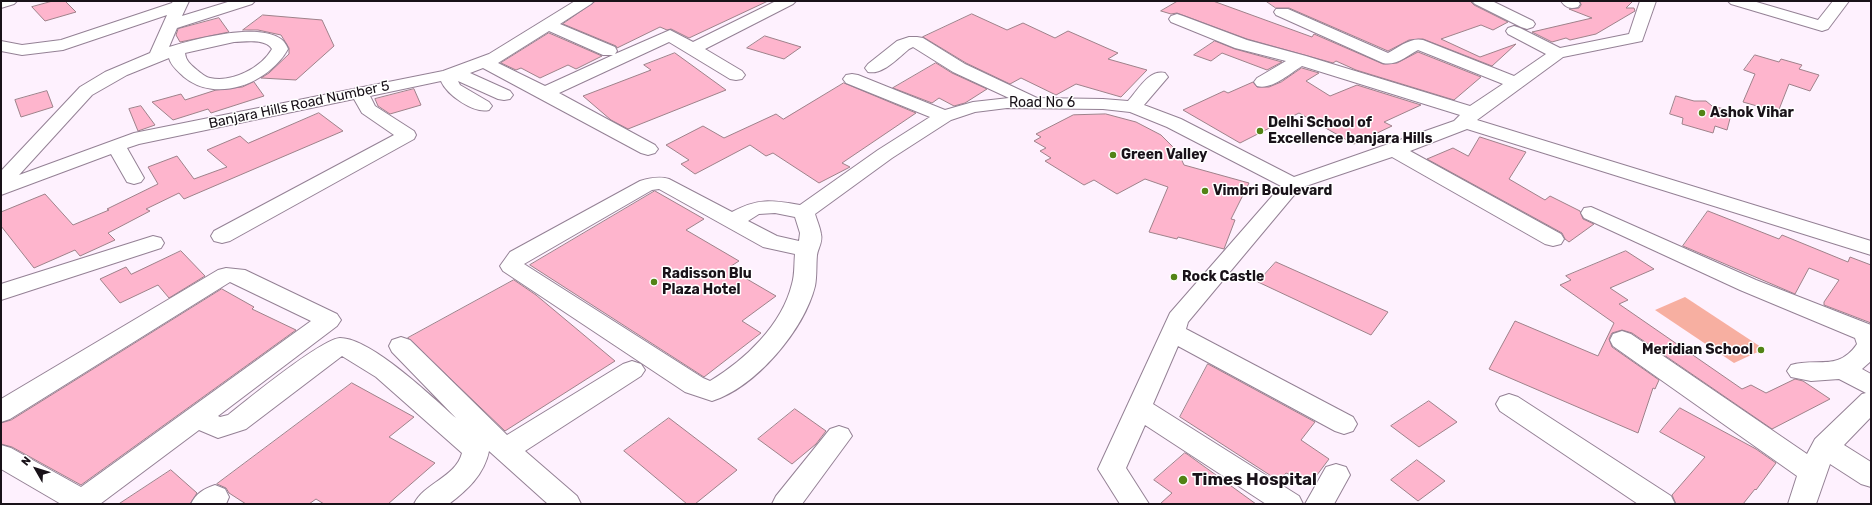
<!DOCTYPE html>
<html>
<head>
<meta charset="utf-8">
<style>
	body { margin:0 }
	#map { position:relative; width:1872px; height:505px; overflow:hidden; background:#fef1fe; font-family:Rubik,sans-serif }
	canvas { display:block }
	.frame { position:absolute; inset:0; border:2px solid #191219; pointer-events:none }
	.north { position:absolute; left:16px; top:449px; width:40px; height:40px; -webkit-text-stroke:3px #fff; paint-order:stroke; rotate:309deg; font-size:11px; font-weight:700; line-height:16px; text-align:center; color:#191219 }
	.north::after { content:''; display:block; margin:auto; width:14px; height:18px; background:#191219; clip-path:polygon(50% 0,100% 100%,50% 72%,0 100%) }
</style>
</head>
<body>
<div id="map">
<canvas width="1872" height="505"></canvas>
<div class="frame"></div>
<div class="north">N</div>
</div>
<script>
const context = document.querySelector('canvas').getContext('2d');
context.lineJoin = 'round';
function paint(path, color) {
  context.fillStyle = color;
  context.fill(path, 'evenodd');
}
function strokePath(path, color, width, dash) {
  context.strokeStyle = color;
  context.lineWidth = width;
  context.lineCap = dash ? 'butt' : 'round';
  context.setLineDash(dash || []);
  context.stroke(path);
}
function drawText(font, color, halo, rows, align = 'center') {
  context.font = font + ' Rubik,sans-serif';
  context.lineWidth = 3;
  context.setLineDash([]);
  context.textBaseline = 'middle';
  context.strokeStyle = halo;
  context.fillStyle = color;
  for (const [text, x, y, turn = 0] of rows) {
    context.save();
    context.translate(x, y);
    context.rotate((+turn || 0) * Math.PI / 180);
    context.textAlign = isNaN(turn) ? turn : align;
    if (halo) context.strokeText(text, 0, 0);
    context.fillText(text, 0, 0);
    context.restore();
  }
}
paint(new Path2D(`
	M1685,297l79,52 -30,14 -79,-53z`), '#f7afa1');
const building = new Path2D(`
	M53,1h12l11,11 -31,9 -13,-14z
	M596,1h172l-79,37 -18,-9 -4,1 -7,-3 -43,21 -1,-2 -53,-22z
	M1178,1h35l99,36 2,-3 69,30 14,-1 21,-11 63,25 -27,23 -98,-30 -20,-9 -3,2 -86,-24 -70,-26 -6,1 -10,-3z
	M1266,1h204l4,4 34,17 -15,8 -12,-5 -40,14 39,18 36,-13 -24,22 -69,-27 -14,1 -21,11 -99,-43h-13z
	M1580,1h53l-7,7h8l1,3 -39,23 -26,6 -4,-2 -14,4 -20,-10 60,-14 -23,-9 10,-1 2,-3z
	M972,14l35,16 16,-7 32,15 13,-7 50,22 -10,6 39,11 -26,27 -45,-13 -20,11 -35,-17 -11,6 -44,-21 -43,-26z
	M263,15l59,5 12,26 -38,34 -35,-2 8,-5 20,-19v-6l-8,-13 -23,-5h-15z
	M219,18l10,14 -49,10 -4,-7 2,-6z
	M549,33l53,23 -26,13 -8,-4 -28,13 -19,-10 -5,2 -15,-7z
	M765,36l36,11 -17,12 -37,-11z
	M1215,41l20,8 47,13 -15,8 -45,-17 -11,8 -17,-6z
	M675,53l51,37 -98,39 -17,-9 -28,-24 68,-26 -7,-5z
	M1755,55l24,7 2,-3 21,6 -3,4 20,6 -9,16 -21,-7 -11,28 -35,-10 12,-28 -11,-4z
	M936,63l16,10 35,16 -22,14 -11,3 -15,-8 -7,5 -39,-15z
	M1302,68l17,5 -13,8 24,15 27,-11 64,20 -37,17 8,4 -38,18 -55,-31 -59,30 -57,-33 41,-19 4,2 25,-11 4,5h12l12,-5z
	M254,82l10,14 -53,17 -3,-4 -35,11 -21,-18 29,-8 4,6 31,-10 26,-3z
	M844,83l72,30 -74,50 8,4 -31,16 -46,-30 -7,3 -16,-11 -55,29 -14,-10 8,-4 -23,-15 37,-19 21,12 52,-24 7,5z
	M414,89l7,16 -31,9 -12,-8 -3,-7z
	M47,91l6,16 -32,10 -6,-17z
	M1676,96l18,5h12l6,5 20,5 -5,19 -12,-4 -2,7 -31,-9 1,-6 -13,-4z
	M141,106l14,19 -17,6 -9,-22z
	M319,113l24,18 -159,68 -5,-6 -33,16 4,2 -42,22 7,7 -35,16 -5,-6 -41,18 -33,-42v-14l44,-18 28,31 36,-15 -2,-1 51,-25 -10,-17 29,-11 17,23 33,-12 -20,-17 33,-14 8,7z
	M1106,114l30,8 25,13 17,17 6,13 65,18 -18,36 4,1 -11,29 -46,-12 -1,2 -28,-7 19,-45 -23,-8 -28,15 -23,-14 -10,5 -39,-24 6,-3 -11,-7 6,-3 -12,-7 7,-4 -5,-3 37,-19z
	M1480,137l46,15 -17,27 36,21 5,-4 30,15 3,8 11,5 -25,18 -4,-3 -3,-6 -135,-74 26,-11 15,8z
	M655,191l49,28 -18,11 53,31 -11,7 48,28 -34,25 19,12 -57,44 -174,-112z
	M1708,211l71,28 3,-4 66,27 2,-5 21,8v58l-47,-18v-3l15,-22 -30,-12 -14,26 -112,-48z
	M181,251l24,25 -36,22 -11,-13 -38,18 -20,-24 26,-12 5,7z
	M1626,251l28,18 -44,19 18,12 -9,4 123,85 9,-4 15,8 29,-14 8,2 27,18 -58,30 -140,-96 -10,-3 -10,3 -3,6 3,8 47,33 -4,9 -2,-1 -15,45 -149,-64 26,-48 83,35 16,-33 -54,-38 11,-5 -5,-4z
	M1276,262l112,50 -17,23 -113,-53z
	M514,280l22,15 79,66 -110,70 -97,-93z
	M222,289l32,18 -2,2 44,21 -215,155 -69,-38 -11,-3v-21l10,-3z
	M1208,364l107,58 -14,18 28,19 -18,24 -25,-10 -7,8 -99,-64z
	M352,383l62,34 -25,20 46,26 -47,41h-64l-8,-5 -7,5h-63l-17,-11 -3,-5 -9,-4z
	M1429,401l28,21 -38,25 -28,-21z
	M1680,408l76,41 20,14 -20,27 -1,-1 -12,15h-67l-4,-9 33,-38 -45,-25z
	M795,409l31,22 -10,13 -24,20 -34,-25z
	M669,418l68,52 -42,34h-8l-63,-53z
	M1185,453l2,1 69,50h-96l12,-11 -18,-13z
	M1417,460l28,21 -27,20 -27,-21z
	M171,470l26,23 -7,11h-71z`);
paint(building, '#feb5cd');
strokePath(building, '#9e818a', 1);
const minor = new Path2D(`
	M1,1h16l-3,3 -13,4z
	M173,1h16l-7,15 49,-15h24l-3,3 -75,24 -8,19c26,-8 89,-25 112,-8 3,2 6,7 7,10 -19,34 -71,55 -104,28 -6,-6 -13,-11 -15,-19l-42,17 -35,20 -73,80 115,-42 309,-62 46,-17 86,-53h19l-3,3 -31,20 55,23 2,4 -2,3 55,-24 23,12 83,-41h20l-3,3 -88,45 37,22 3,4 -3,4 -6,1 -6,-1 -61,-37 -110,51 96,52 3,4 -3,4 -7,2 -7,-2 -158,-85 -13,5 40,18 3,4 -3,4 -6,1 -6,-1 -40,-18 2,4 29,17 3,4 -3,4c-15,4 -42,-15 -48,-29l-71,15 5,10 39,25 2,4 -2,4 -184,102 -8,2 -8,-2 -3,-5 3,-5 180,-96 -32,-22 -8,-14 -215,45 -12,4 17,30 -3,4 -7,2 -7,-2 -16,-28 -110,41v-24l79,-84 25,-15 45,-19 17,-38 -104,35 -41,5 -21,-4v-10l21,4 39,-5 111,-37zM549,31l54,24h10l-68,31 -47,-23zM234,42c11,0 31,-4 38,7 -11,19 -40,34 -62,29 -5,-1 -9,-5 -13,-8 -7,-6 -11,-9 -12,-17z
	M1472,1h20l41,20 2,3 -2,3 -6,2 -6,-2 -46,-23z
	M1561,1h17l2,3 -2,3c-8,2 -12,1 -17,-6z
	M1640,1h16l-14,40 -79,16 -86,63 394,121v14l-404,-126 -57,22 151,83 3,5 -3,5 -8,2 -8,-2 -153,-87 -92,31 -112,134 -2,7 167,88 4,7 -4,7 -9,3 -9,-3 -157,-85 -25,58 146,92 4,8h-37l-121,-79 -19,43 23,36h-29l-22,-35 72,-156 111,-127 -114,-59 -37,-15 -27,-3 -96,-1 -32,4 -24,8 -59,38 -77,56c2,7 5,13 6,20 2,8 -3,14 -4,21 -1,10 0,21 -2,31 -11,44 -59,101 -103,115l-27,-9 -182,-121 -3,-5 10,-14 130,-71c10,-3 19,-5 29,-2l63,33c26,-14 39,-12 68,-7l78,-55 52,-33 -84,-34 -3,-4 3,-4 6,-1 6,1 87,35 28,-8 36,-4 -56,-26 -40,-25 -4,2c-11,9 -26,26 -41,23l-3,-4 3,-4 29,-23 12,-4h8l6,1 42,26 72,34 66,1 25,2c10,-11 21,-32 37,-28l3,4 -24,28 37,14 113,58 160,-56 6,-6 -158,-49c-13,8 -30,24 -45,20l-3,-4 3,-4 29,-17 -51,-13 -64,-26 -2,-3 2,-3 6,-2 6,2 64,24 59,16 164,50 33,-22 -85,-34c-11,6 -22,16 -35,13l-107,-48 -2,-3 2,-3h12l100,44c11,-6 23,-16 35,-13l91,36 32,-22 -38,-20 -2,-3 2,-3 6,-2 6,2 40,20 69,-14zM659,189l104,58 32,7c-1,10 0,20 -3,30 -10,41 -47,76 -82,97l-7,-3 -179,-114 128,-74zM775,213l20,4 5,16 -1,8 -22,-5 -29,-15 11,-7z
	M1728,1h25l65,19 15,-19h16l-21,28 -6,2 -91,-27z
	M1591,207l165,73 115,45v36l-9,8 9,5v43l-27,28 27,17v25l-10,-3 -31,-20 -14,40h-28l9,-28 -184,-130 -3,-6 3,-6 9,-3 9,3 176,120 8,-15 47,-45 4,-1 -27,-14 -28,2 -20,-4 -4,-6 4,-6c26,-8 47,7 66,-21l-2,-6 -115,-48 -156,-72 -3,-5 3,-5z
	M153,236l8,2 3,5 -3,5 -160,52v-16z
	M226,268l19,2 92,44 4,6 -4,6 -119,90 2,1 8,-2c19,-15 93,-76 112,-77 31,0 92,59 116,80l-64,-66 -3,-6 3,-6 9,-3 9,3 97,95 116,-71 9,-3 9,3 4,6 -4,6 -116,75 52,45 4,8h-33l-59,-53c-5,24 -22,39 -40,53h-35c10,-21 42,-27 48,-51l-86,-76 -34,-21 -96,73 -28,9 -19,-8 -99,74h-39l-60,-35v-24l10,3 70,39 230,-166 -81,-39 -220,137 -9,3v-23l217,-129z
	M1509,394l9,3 153,99 4,8h-37l-138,-93 -4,-7 4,-7z
	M839,426l9,3 4,7 -50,68h-30l4,-8 54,-67z
	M1336,464l10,3 4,8 -16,29h-29l21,-37z
	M215,485l10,4 4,8 -3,7h-35c5,-11 13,-15 24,-19z`);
strokePath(minor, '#948195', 2);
paint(minor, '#fff');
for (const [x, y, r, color] of [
	[1702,113,4,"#528315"],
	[1260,131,4,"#528315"],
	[1113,155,4,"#528315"],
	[1205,191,4,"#528315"],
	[1174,277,4,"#528315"],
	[654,282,4,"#528315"],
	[1761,350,4,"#528315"],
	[1183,480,5,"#528315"]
]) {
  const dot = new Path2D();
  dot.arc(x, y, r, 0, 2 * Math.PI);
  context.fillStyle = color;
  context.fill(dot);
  strokePath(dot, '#fff', 1.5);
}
drawText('14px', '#191219', '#fff', [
	["Road No 6",1042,103],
	["Banjara Hills Road Number 5",299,105,-12]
]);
drawText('bold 14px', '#191219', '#fff', [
	["Ashok Vihar",1710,113],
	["Delhi School of",1268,123],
	["Excellence banjara Hills",1268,139],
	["Green Valley",1121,155],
	["Vimbri Boulevard",1213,191],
	["Radisson Blu",662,274],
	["Plaza Hotel",662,290],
	["Rock Castle",1182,277],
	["Meridian School",1753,350,"right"]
], 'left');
drawText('bold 17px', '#191219', '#fff', [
	["Times Hospital",1192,480]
], 'left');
</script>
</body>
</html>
